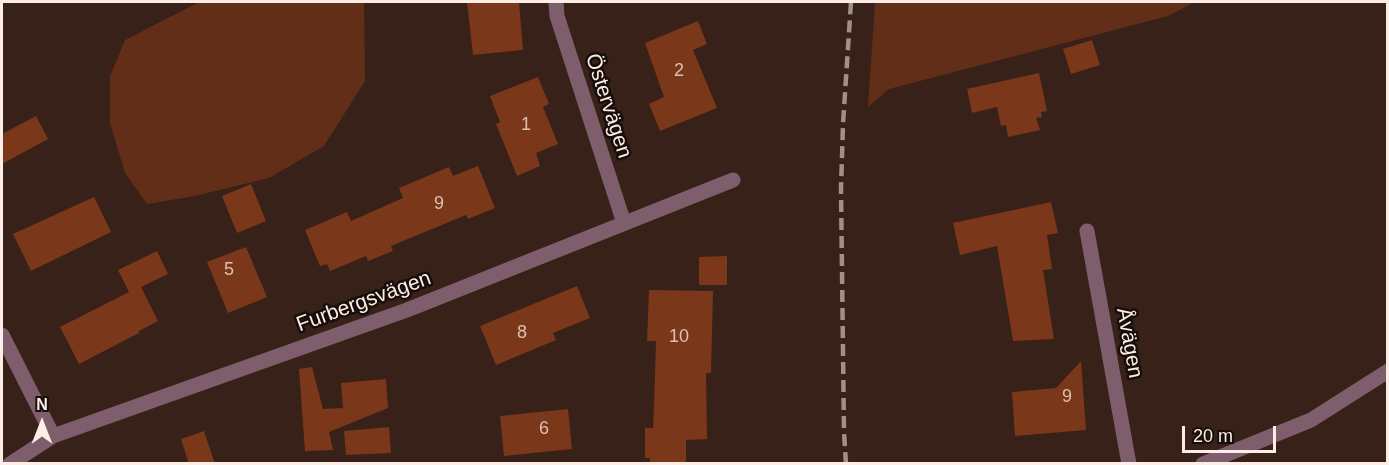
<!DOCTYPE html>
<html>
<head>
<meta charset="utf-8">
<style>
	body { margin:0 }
	#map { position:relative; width:1389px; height:465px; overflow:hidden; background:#372118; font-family:Arial,sans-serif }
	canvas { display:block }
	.frame { position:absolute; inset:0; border:3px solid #fdede7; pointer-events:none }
	.north { position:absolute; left:12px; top:393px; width:60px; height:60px; -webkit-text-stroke:4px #170d09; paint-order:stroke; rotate:0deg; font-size:16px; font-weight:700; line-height:24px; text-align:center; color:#fdede7 }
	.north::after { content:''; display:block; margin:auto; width:21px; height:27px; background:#fdede7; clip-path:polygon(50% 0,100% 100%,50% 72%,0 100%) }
	.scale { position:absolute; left:1182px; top:426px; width:94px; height:27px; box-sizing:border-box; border:3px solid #fdede7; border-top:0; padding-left:8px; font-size:18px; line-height:21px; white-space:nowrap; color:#fdede7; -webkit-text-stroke:4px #170d09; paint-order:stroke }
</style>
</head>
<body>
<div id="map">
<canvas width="1389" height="465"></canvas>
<div class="frame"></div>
<div class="north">N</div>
<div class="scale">20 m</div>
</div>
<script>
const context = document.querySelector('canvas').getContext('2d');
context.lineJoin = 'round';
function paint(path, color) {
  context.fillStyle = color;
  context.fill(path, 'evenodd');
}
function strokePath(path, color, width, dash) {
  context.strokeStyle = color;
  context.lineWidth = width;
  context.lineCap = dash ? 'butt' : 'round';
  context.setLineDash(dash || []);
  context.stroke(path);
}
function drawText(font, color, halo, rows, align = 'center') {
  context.font = font + ' Arial,sans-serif';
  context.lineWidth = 5;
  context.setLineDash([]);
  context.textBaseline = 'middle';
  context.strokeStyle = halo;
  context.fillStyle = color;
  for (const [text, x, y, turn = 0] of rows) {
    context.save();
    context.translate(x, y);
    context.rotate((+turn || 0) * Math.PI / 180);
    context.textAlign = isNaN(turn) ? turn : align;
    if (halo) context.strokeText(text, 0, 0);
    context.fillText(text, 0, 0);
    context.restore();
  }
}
paint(new Path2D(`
	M199,2h165l1,79 -41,65 -55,32 -74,18 -48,8 -22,-31 -15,-50v-47l15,-36z
	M875,2h320l-27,14 -279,73 -21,18z`), '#622e17');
paint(new Path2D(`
	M467,2h52l4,48 -50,5z
	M698,21l9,23 -14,6 24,58 -57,23 -11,-27 15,-7 -19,-54z
	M1092,40l8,25 -29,9 -8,-25z
	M1039,73l8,38 -6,1 1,5 -6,1 4,12 -32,7 -2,-12 -5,1 -4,-19 -25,6 -5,-24z
	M538,77l11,27 -6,3 15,37 -22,9 4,13 -23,10 -21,-52 4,-2 -10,-26z
	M36,116l12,23 -46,25v-30z
	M478,166l17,42 -27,11 -2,-4 -75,31 2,5 -25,10 -2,-5 -36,15 -3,-7 -7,2 -15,-36 42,-18 4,9 52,-23 -4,-10 50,-21 4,9z
	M251,184l15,37 -29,12 -15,-37z
	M94,197l17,35 -80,39 -18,-37z
	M1051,202l7,31 -11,2 5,34 -9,1 11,69 -41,2 -16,-95 -37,9 -7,-32z
	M246,247l21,50 -39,16 -21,-51z
	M157,251l11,23 -27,13 17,34 -19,10v2l-60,31 -19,-37 69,-35 -11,-22z
	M727,256v29h-28v-28z
	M577,286l13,32 -37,15 3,7 -60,25 -16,-39z
	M649,290l64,1 -2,82h-5l1,66 -21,1v24h-36v-6h-5v-30h8l1,-20 2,-67h-9z
	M1081,361l5,69 -71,6 -3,-44 44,-4z
	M312,367l11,42 20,-1 -2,-25 45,-4 2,29 -59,24 4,18 -28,1 -6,-82z
	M568,409l4,40 -68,7 -4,-40z
	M389,427l2,26 -45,2 -2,-24z
	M204,431l11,33h-26l-8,-25z`), '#7b3719');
strokePath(new Path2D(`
	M556,2l1,14 67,207
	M1087,231l42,233
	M2,335l51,101
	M10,464l43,-28 354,-126 326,-130
	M1203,464l108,-44 77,-49`), '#7e5e6c', 15);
strokePath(new Path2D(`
	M846,464l-2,-32 -3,-243 2,-65 8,-122`), '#a28f88', 4.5, [12, 6]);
drawText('18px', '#dcc0b4', null, [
	["2",679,71],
	["1",526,125],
	["9",439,204],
	["5",229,270],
	["8",522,333],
	["10",679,337],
	["9",1067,397],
	["6",544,429]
]);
drawText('21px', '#fdede7', '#170d09', [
	["Östervägen",608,106,72],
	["Furbergsvägen",364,302,-20],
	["Åvägen",1129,343,80]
]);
</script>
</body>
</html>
